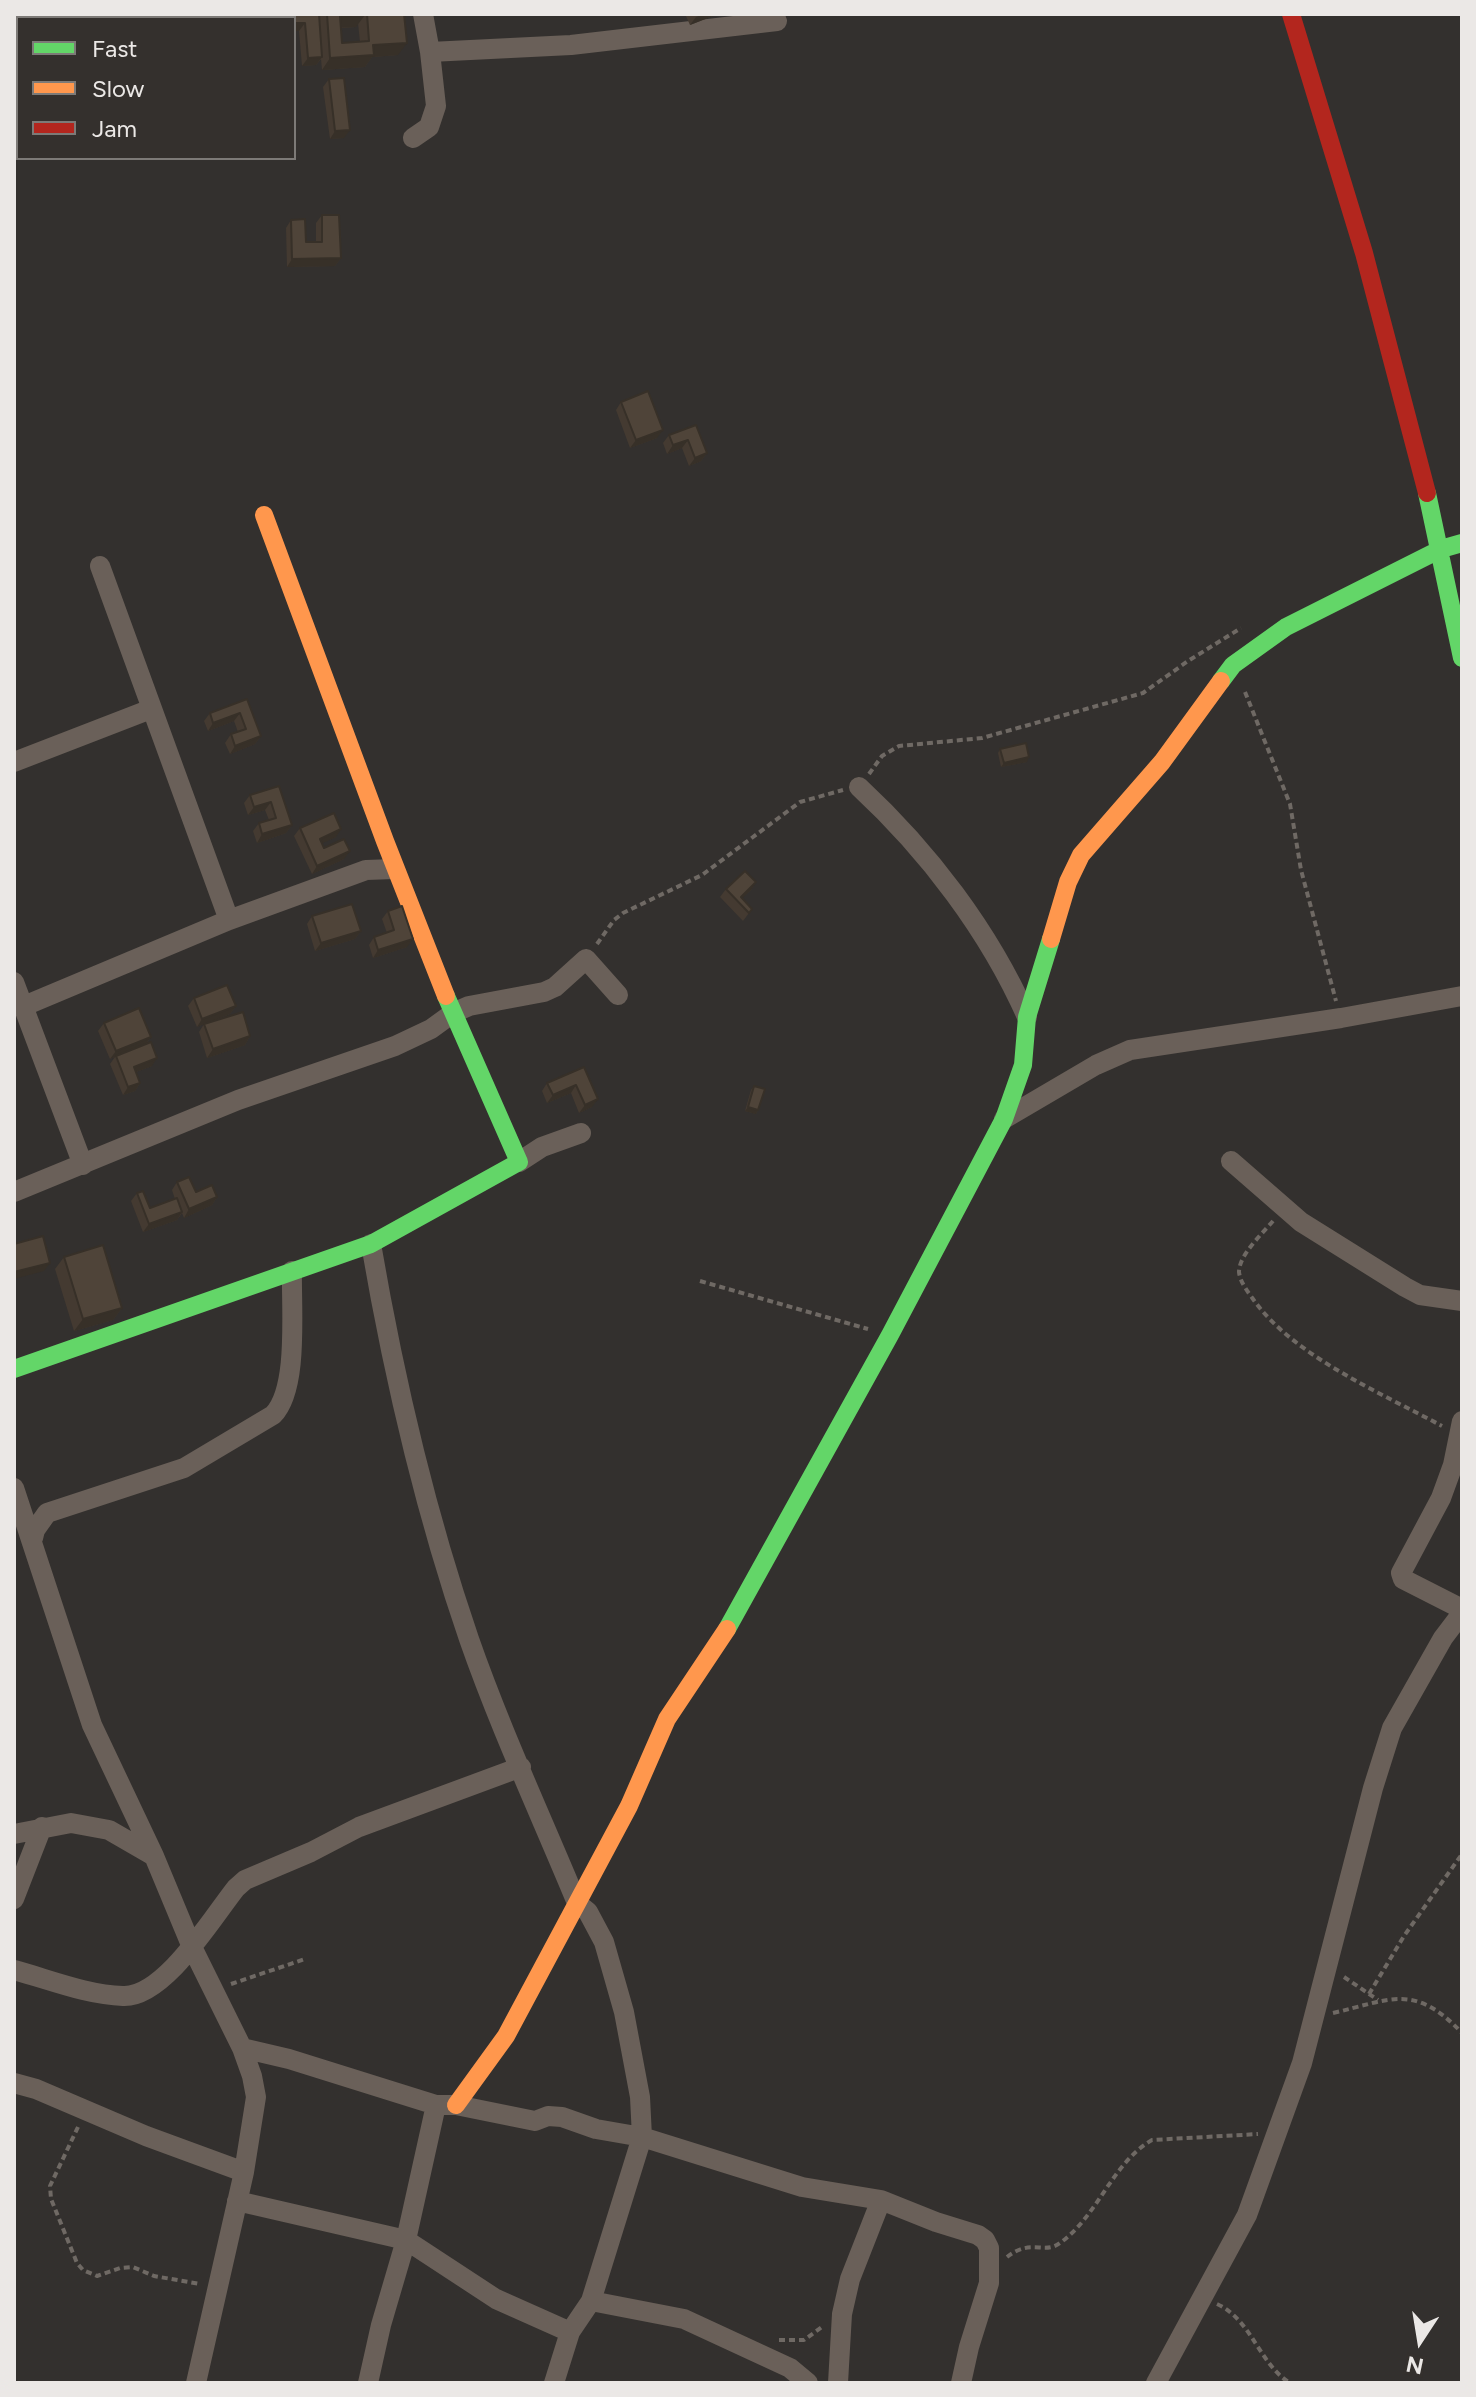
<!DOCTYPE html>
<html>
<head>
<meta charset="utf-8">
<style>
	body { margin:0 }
	#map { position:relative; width:1476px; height:2397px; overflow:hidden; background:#33302e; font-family:Figtree,sans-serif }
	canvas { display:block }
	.frame { position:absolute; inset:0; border:16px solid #ebe8e6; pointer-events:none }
	.legend { position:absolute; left:16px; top:16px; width:280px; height:144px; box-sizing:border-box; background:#34302d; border:2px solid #7d7a77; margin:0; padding:10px 14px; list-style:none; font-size:24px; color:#ebe8e6 }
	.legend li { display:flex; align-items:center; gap:16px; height:40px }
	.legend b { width:40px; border:2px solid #7d7a77 }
	.north { position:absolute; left:1380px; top:2301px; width:80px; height:80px; -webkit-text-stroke:6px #34302d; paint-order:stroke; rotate:192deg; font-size:22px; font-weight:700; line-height:32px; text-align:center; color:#ebe8e6 }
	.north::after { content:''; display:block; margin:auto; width:28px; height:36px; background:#ebe8e6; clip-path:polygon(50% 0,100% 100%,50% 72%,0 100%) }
</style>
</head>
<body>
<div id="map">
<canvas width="1476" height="2397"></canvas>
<div class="frame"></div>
<ul class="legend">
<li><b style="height:10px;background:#63d668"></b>Fast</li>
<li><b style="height:10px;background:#ff974d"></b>Slow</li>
<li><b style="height:10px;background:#b3261e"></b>Jam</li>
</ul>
<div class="north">N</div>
</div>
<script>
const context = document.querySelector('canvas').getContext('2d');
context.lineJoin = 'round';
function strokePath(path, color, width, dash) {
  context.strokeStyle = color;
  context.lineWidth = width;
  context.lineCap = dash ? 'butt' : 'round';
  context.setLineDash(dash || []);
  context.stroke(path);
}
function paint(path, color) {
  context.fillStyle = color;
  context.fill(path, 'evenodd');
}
strokePath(new Path2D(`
	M1245,692l45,112 11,66 35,131
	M869,774l13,-18 17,-10 83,-8 161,-45 45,-32 53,-33
	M597,944l17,-24 9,-7 79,-38 98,-73 43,-12
	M1273,1221c-11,13 -34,34 -34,51 1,10 9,20 14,27 40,57 128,94 189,127
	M700,1281l168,48
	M1344,1977l34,23
	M231,1984l74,-25
	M1369,1994l35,-58 58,-82
	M1333,2013c57,-13 81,-31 129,20
	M78,2127l-28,59 1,13 26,64 6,7 14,6 23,-8 13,-1 21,9 46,8
	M1007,2257c24,-19 37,-2 53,-14 38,-27 52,-80 92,-103l106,-6
	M1217,2304c35,16 42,60 73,79
	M779,2340h25l18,-13`), '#6f6964', 4, [6, 4]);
strokePath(new Path2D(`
	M223,14v4
	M423,14l7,38 141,-7 206,-24
	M14,28l1,-14
	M413,138l16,-11 7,-21 -6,-54
	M100,566l129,354
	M14,762l137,-53
	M859,787c69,64 130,144 168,230
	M14,982l69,183
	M24,1006l205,-86 137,-50 28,-1
	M1004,1119l92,-54 34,-15 211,-32 121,-22
	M1231,1161l70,61 104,65 15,8 42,6
	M519,1162l23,-15 39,-14
	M14,1192l224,-92 157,-54 36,-17 22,-16 16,-7 75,-14 11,-5 31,-28 32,36
	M371,1244c23,134 54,267 98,395 31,89 72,177 108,264l11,9 16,30 20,70 16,85 2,40 -51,164 -21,31 -16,51
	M1462,1421l-9,44 -12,33 -40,75 2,6 59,30
	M14,1488l78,237 62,131
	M33,1538l2,-8 12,-17 137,-45 89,-53c26,-26 18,-107 19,-144
	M14,1834l57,-11 38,7 45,26 37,89 51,103 10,28 4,21 -12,75 -48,211
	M14,1899l28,-72
	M14,1970c34,9 73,25 109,26 41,2 89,-78 113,-108l9,-8 66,-28 48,-25 162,-60
	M242,2048l47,11 147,46h20l79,16 13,-5 14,1 34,12 46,8 160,50 79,13 55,22 42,13 7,5 4,8v35l-20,64 -8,36
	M14,2083l22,6 110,47 98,36
	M237,2201l169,39 90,59 74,33
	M591,2301l93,18 106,49 18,15
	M368,2383l13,-58 25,-85 30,-135
	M838,2383l4,-69 8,-35 31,-79
	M1156,2383l91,-168 55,-152 71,-275 19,-60 51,-90 19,-25`), '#6a6059', 20);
strokePath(new Path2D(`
	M1427,493l35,165
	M1221,681l12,-16 53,-38 155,-78 21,-6
	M14,1369l357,-125 148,-82 -73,-166
	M727,1629l163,-294 114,-216 19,-54 4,-48 24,-78`), '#63d668', 18);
strokePath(new Path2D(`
	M264,515l121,326 61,155
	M1051,939l17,-57 13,-27 81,-93 59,-81
	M456,2105l50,-69 123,-230 38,-87 60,-90`), '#ff974d', 18);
strokePath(new Path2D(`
	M1291,14l73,239 63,240`), '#b3261e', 18);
paint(new Path2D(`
	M38,14h34v4h-34z
	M114,14h65l-3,4h-62z
	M291,14h113l-6,41 -26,2 -7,10 -43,3 -1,-11 -5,6 -14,1 -3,-35h-5v-13h-5zM358,23l2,19 -18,1 -1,-15 15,-1z
	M685,14h33l-28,11z
	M329,79l15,59 -14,1 -7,-52z
	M322,215l19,43 -6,8 -48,1 -1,-39 5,-8 15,22h10v-19z
	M621,402l36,36 -27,10 -14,-38z
	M696,425l11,28 -6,8 -12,5 -7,-18 -15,6 -4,-11 6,-8z
	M247,699l14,37 -6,8 -25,10 -5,-11 6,-9 7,-2 -4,-11 -26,10 -4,-10 6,-8z
	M1000,749l27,13 -26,5 -3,-14z
	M279,786l13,39 -6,8 -29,10 -4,-12 6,-8 10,-3 -4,-10 -17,5 -4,-12 6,-8z
	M300,828l36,9 -14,6 2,5 20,11 -32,15 -18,-38z
	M756,882l-5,8 -9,8 10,11 -9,12 -23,-24 6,-8z
	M388,911l19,36 -34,11 -4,-13 5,-8 13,-4 -5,-14z
	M312,916l49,15 -6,8 -40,12 -8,-27z
	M194,998l42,8 -6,8 -22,9 42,13 -5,9 -38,13 -8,-26 5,-8 -7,3 -9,-21z
	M104,1023l47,14 -5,7 6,22 -16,6 4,11 -5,8 -12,4 -13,-31 5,-7 -5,2 -12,-28z
	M584,1067l8,40 -13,6 -8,-20 -24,10 -5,-12 5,-8z
	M754,1086l4,24 -2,4 -11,-3 6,-21z
	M177,1182l19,10 21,5 -5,8 -28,13 -2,-5 -5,7 -34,12 -12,-31 6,-8 13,15 25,-9 -3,-9z
	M64,1257l58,51 -9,12 -39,11 -19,-62z`), '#443a31');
paint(new Path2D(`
	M179,14l-3,4h-55l1,-2z
	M704,14h14l-28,11 6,-8z
	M365,15l-9,12 -24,1 8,-12z
	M294,23h11l-6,8h-5z
	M407,43l-9,12 -26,2 -7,10 -43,3 8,-12 43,-13z
	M322,57l-6,8 -14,1 6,-8z
	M350,130l-6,8 -14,1 5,-8z
	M341,258l-6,8 -48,1 5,-8z
	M663,430l-6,8 -27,10 6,-8z
	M688,440l-6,8 -15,6 6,-9z
	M707,453l-6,8 -12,5 6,-8z
	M240,713l-6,8 -26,10 5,-8z
	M261,736l-6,8 -25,10 5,-8z
	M1029,757l-2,5 -26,5 3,-4z
	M271,802l-6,8 -17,5 6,-8z
	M292,825l-6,8 -29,10 5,-9z
	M341,829l-5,8 -22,10 6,-8z
	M350,851l-6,8 -32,15 5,-8z
	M756,882l-5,8 -13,12 3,-5z
	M361,931l-6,8 -40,12 6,-8z
	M413,939l-6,8 -34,11 5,-8z
	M236,1006l-6,8 -33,13 5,-8z
	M250,1036l-5,9 -38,13 6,-9z
	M151,1037l-6,8 -35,14 6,-8z
	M157,1058l-5,8 -24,9 6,-8z
	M140,1083l-5,8 -12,4 5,-8z
	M576,1085l-5,8 -24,10 6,-8z
	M598,1099l-6,8 -13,6 6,-8z
	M748,1107l10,3 -2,4 -11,-3z
	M217,1197l-5,8 -28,13 5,-9z
	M182,1212l-5,8 -34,12 6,-8z
	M50,1263l-6,8 -30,8v-7z
	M122,1308l-9,12 -39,11 9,-12z`), '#373028');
const building = new Path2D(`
	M45,14h27v4h-27z
	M122,14h57l-57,2z
	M294,14h25l3,43 -14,1 -3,-35h-11z
	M327,14h38l-25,2 2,27 27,-2 -2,-27h37l3,29 -34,2 1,10 -44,3z
	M344,78l6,52 -15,1 -6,-52z
	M322,215h17l2,43 -49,1 -1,-39 14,-1 1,23h16z
	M648,391l15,39 -27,10 -15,-38z
	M696,425l11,28 -12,5 -7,-18 -15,5 -4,-10z
	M247,699l14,37 -26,10 -4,-12 15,-5 -6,-16 -27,10 -3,-10z
	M1026,743l3,14 -25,6 -4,-14z
	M279,786l13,39 -30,9 -3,-11 17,-5 -5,-16 -17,5 -4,-12z
	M334,813l7,16 -21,10 4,9 20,-9 6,12 -33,15 -17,-38z
	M745,871l11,11 -15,15 11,12 -3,4 -23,-24z
	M352,904l9,27 -40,12 -9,-27z
	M402,906l11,33 -35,11 -4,-13 20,-7 -6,-19z
	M227,985l9,21 -34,13 -8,-21z
	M139,1008l12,29 -35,14 -12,-28z
	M243,1012l7,24 -37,13 -9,-25z
	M151,1042l6,16 -23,9 6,16 -12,4 -12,-31z
	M584,1067l14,32 -13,6 -9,-20 -23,10 -6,-12z
	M754,1086l11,3 -7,21 -10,-3z
	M189,1177l7,15 16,-7 5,12 -28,12 -12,-27z
	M143,1191l7,17 27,-10 5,14 -33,12 -12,-31z
	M43,1236l7,27 -36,9v-28z
	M103,1245l19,63 -39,11 -19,-62z`);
paint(building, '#4f4439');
strokePath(building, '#373028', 2);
</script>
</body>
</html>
